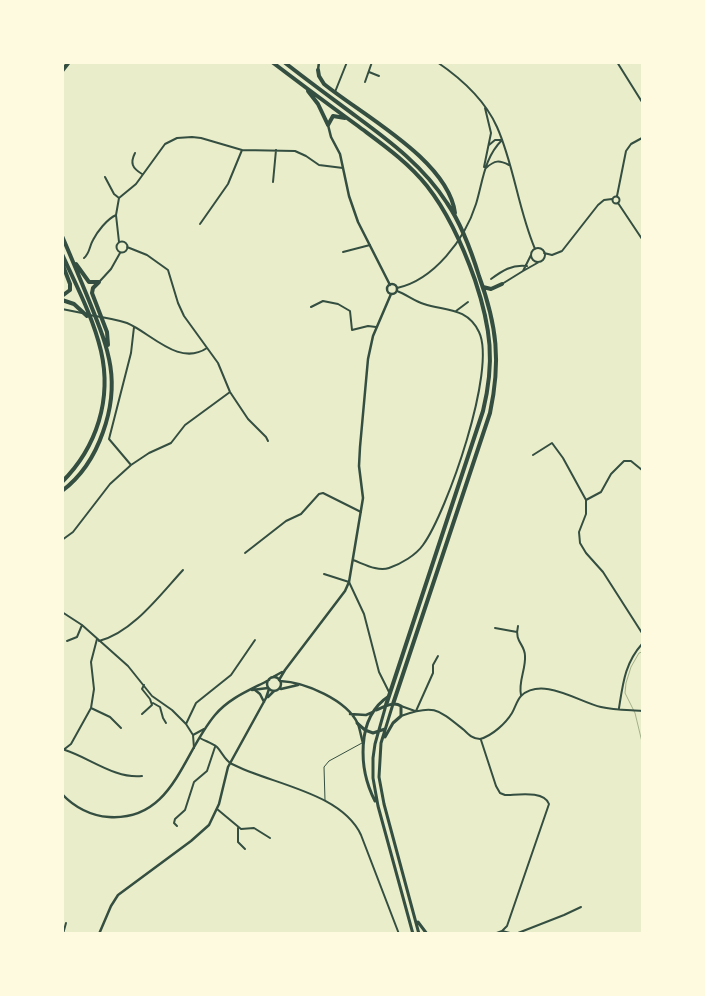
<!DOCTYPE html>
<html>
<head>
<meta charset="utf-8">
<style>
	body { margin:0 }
	#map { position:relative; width:705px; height:996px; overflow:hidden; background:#e9edc9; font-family:"Alegreya Sans",sans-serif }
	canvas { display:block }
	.frame { position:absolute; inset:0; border:64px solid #fefae0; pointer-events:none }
</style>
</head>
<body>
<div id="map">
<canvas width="705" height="996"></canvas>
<div class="frame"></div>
</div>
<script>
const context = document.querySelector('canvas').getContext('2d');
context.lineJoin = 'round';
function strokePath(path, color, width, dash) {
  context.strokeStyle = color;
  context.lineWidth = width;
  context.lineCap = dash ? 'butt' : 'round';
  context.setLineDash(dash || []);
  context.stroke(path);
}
strokePath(new Path2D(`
	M642,652l-3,1 -8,14 -5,16 -1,10 10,20 7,29`), '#a3b18a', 1);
strokePath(new Path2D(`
	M325,800l-1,-33 5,-6 33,-18`), '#344e41', 1);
strokePath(new Path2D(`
	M437,62c25,17 48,38 60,65 17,38 21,82 38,122
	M617,62l25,40
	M369,72l10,4
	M365,82l7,-20
	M335,92l12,-30
	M489,145l6,-5h7
	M135,153c-5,10 -3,15 7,21
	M484,167l7,-34 -6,-25
	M486,168c9,-8 13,-8 23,-3
	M105,177l9,17 5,4
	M273,182l3,-32
	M617,196l9,-45 5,-7 11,-6
	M612.5 200a3.5 3.5 0 1 1 7 0a3.5 3.5 0 1 1-7 0Z
	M618,203l24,36
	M200,224l28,-40 14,-34
	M116.5 247a5.5 5.5 0 1 1 11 0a5.5 5.5 0 1 1-11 0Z
	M119,242l-3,-27 3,-17 17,-14 29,-40 12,-6 15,-1 9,1 41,12 53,1 11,5 13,9 24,3
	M127,247l20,8 21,15 10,33 6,13 34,47 12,29 18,27 18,18 2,4
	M531 255a7 7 0 1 1 14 0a7 7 0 1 1-14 0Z
	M343,252l27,-7
	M544,253l8,2 10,-4 36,-46 6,-5 8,-1
	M84,258c6,-5 5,-11 9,-18 4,-8 14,-21 23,-25
	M523,271l16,-9
	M491,279c11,-8 21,-15 36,-13
	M100,281l11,-12 9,-16
	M502,284l21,-13 8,-16
	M397,288c37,-8 68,-49 79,-84 7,-23 8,-46 26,-64
	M311,307l12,-6 15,3 12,7 2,19 16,-4 8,1
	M62,309l20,4
	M456,311l12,-9
	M89,315c13,2 26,4 38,8 24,10 52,44 80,25
	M533,455l19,-12 11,15 23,42v14l-7,18 1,11 6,10 17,19 39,61
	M131,465l-22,-26 22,-86 3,-26
	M586,500l15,-8 10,-18 13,-13h7l11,9
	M62,540l11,-8 37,-48 21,-19 18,-12 22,-10 14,-18 45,-33
	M245,553l41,-32 15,-7 18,-20 4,-1 38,19
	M353,560c11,4 25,12 36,8 12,-4 27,-13 34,-23 24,-33 74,-176 56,-213 -12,-25 -34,-21 -55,-28 -10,-3 -18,-10 -27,-13
	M324,574l25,8 15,32 15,58 10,20
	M62,612l20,13 46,41 24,30 20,14 14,14 7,11
	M518,626c-4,16 7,18 7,30 1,13 -7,26 -4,39
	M495,628l22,4
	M67,641l10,-4 5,-12
	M99,641c33,-8 61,-46 84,-71
	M153,703l7,4 3,11 3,5
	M401,706l14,5
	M91,708l19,9 11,11
	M619,708c4,-25 6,-45 23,-64
	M416,711l17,-38v-8l5,-9
	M142,714l10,-9 -2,-6 -8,-10 2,-4
	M401,716c33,-12 37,-7 63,14 5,5 9,9 16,9 12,-3 26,-16 32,-26 3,-5 5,-13 9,-17 21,-20 58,6 80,11 13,3 28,3 41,4
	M186,724l10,-21 35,-28 24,-35
	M200,738c5,3 12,5 17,9 5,5 8,14 15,17 38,20 109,28 129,71l38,99
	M481,740l15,46 4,7 5,2c12,0 39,-5 44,9l-42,122 -5,5 -8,3
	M194,748l-1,-13 11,-6
	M65,750c25,8 50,29 77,26
	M62,751l9,-7 20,-36 3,-19 -3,-27 6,-23
	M217,809l24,20 13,-1 16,10
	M177,826l-3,-3 1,-4 10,-9 9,-28 13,-11 8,-24
	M238,828v14l7,7
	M502,931l8,2h8l46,-18 17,-8
	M63,934l3,-11`), '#344e41', 2);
strokePath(new Path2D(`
	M318,70l1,-8
	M328,125l3,12 9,17 9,42 9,26 32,63
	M387 289a5 5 0 1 1 10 0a5 5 0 1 1-10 0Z
	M273,677l9,-5
	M279,680l6,-10 60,-79 4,-9 14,-84 -4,-32 1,-19 8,-88 5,-23 18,-42
	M255,690l5,4 4,8
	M268,697l6,-6
	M99,934l12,-28 7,-11 73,-54 18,-16 10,-21 9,-37 38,-69 3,-9`), '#344e41', 2.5);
strokePath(new Path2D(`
	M267 684a7 7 0 1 1 14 0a7 7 0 1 1-14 0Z
	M280,681c25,1 67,19 78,43 2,5 3,13 5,19
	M281,689l17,-4
	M252,690l16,-2
	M350,714l16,1 7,-3
	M62,794c12,13 29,22 47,23 64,4 73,-63 106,-102 14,-17 35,-25 54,-35`), '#344e41', 2.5);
strokePath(new Path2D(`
	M393,704l-12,39 -2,34 5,27 35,130
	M386,705l-11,39 -2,14v20l5,28 35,128
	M376,710c8,-3 17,-9 25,-4v10l-8,7 -8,14
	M357,723l8,7 8,3 12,-4
	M375,801c-16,-31 -20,-83 14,-105
	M418,922l9,12`), '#344e41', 3);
strokePath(new Path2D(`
	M272,62c29,22 57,43 86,64 24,18 50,36 69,60 22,28 36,60 48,94 16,48 20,82 8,131l-97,294
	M284,62c24,19 49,37 73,55 34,25 67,50 90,86 15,22 24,47 32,73 18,50 22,85 11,137l-97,291
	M318,70l1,6 5,8c38,31 124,76 131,129
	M62,71l7,-9
	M308,91l10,13 10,21
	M328,125l5,-9 12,2
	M62,236c10,23 19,45 28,67 19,47 31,79 13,129 -8,23 -21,44 -41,59
	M62,254c14,31 31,63 39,97 11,48 -4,96 -39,131
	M62,263l8,21v6l-8,6
	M76,264l13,18h10
	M99,282l-6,6 -1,5 15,39 1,13
	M483,287l8,2 11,-5
	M62,300l12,4 13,12`), '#344e41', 4);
</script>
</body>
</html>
